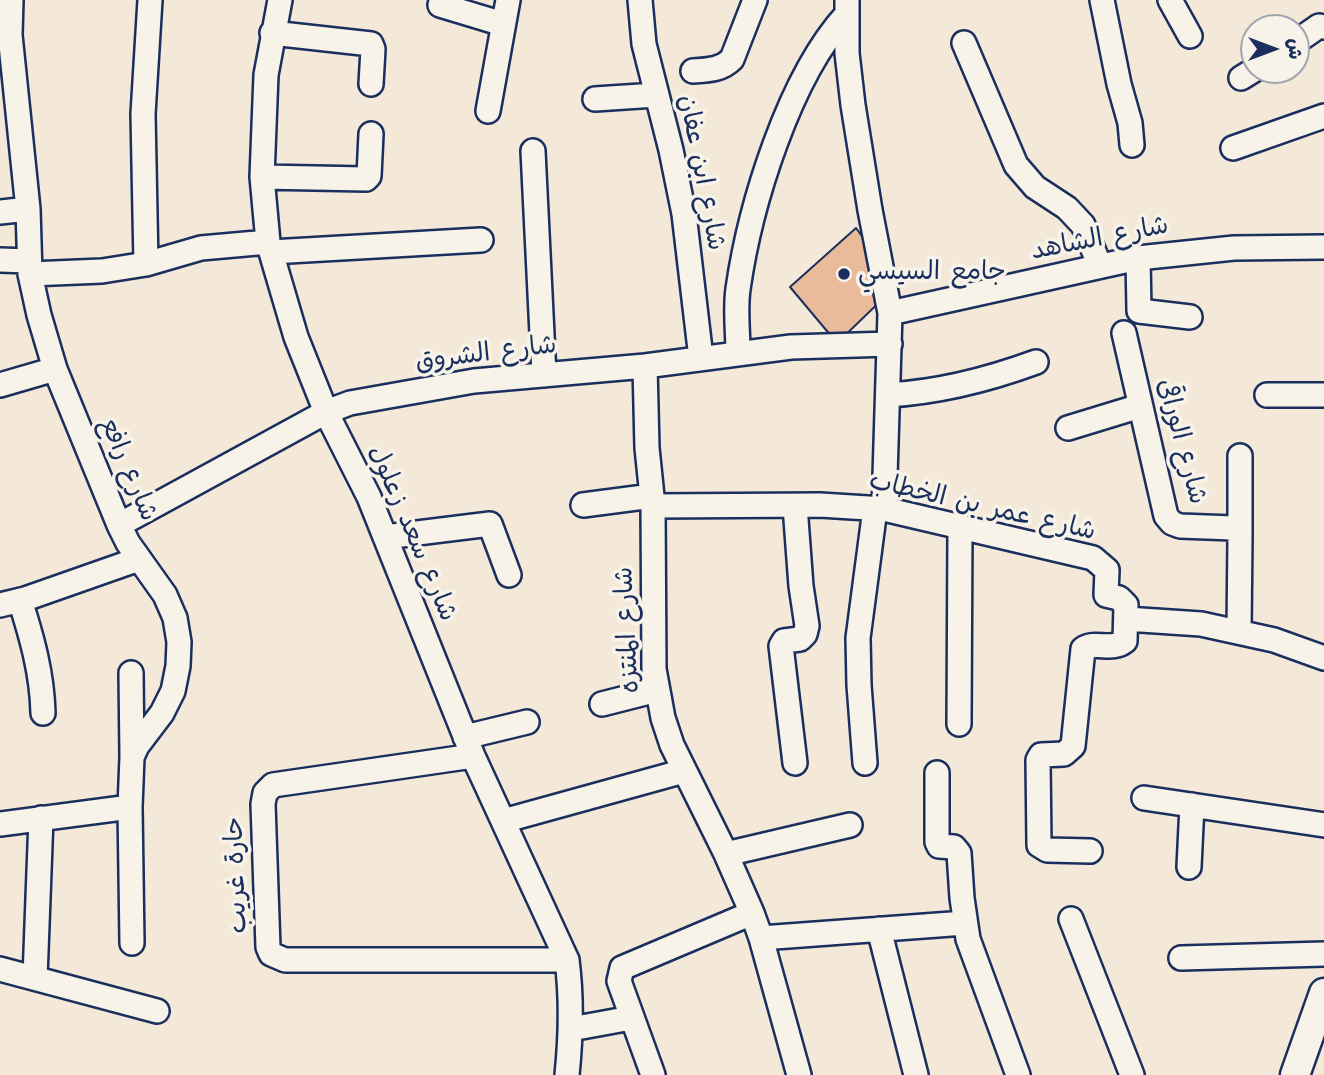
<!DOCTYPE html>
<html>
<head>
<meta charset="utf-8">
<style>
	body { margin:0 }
	#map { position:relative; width:1324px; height:1075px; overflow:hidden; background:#f4e8d8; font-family:"Architects Daughter","Playpen Sans Arabic",sans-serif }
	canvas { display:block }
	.north { position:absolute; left:1240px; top:14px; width:70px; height:70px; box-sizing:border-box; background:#f7f3e8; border:2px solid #9fa5b1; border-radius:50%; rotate:90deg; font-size:19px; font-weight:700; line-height:28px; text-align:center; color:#1b2f5e }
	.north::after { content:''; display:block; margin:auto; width:24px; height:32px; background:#1b2f5e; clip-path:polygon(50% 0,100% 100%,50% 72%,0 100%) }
</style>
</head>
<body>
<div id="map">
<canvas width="1324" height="1075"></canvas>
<div class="north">ش</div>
</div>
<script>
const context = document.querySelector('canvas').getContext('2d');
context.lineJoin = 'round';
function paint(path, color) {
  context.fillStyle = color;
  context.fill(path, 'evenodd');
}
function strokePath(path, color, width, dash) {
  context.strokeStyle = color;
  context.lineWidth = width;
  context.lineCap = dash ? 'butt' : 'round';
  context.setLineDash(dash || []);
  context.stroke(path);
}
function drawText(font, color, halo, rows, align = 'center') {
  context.font = font + ' "Architects Daughter","Playpen Sans Arabic",sans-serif';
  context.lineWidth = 7;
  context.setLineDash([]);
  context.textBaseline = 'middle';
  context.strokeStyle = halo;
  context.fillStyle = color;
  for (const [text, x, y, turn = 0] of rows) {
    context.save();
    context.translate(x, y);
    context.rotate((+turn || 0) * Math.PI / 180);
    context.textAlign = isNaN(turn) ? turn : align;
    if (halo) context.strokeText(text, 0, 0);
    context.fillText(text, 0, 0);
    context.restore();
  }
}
const building = new Path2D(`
	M856,228l25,34 9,30 -53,51 -47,-56z`);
paint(building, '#eabb9a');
strokePath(building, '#1b2f5e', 2);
const minor = new Path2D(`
	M11,0l-1,35 18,174 2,65 9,41 16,54 64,156 9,18 37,52 10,23 4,24 -1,24 -5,25 -11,22 -25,33 -5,11 -2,50 2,136
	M280,0l-14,75 -4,102 6,65 28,95 30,75 43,85 104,259 94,204c5,39 4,76 0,115
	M640,0l4,44 27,106 13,64 17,144
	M847,0v53l6,52 17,105 20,103 -6,196
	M1102,0l17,84 11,39 2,22
	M1170,0l20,36
	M440,5l63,19
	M272,33l99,11 2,5 -2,35
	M1296,42l23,-16 5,1
	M964,43l52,122 19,22 32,21 16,17 17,41
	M693,71c15,-1 28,-1 39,-12l23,-59
	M1241,78l13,-8
	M595,99l61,-4
	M488,111l20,-111
	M1233,148l91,-32
	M533,151l11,224
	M262,177l104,2 3,-3 2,-42
	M0,212l28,-3
	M271,252l210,-12
	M1138,258l1,53 51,6
	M0,260l29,1
	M146,264l-3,-150 7,-114
	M30,274l72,-3 44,-7 55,-16 67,-6
	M890,313l248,-55 96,-10 90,-1
	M1124,333l42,183 6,7 8,3 53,2 7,8 -1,96
	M738,353c0,-21 -3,-43 0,-64 12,-84 51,-212 109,-275
	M645,366l2,82 6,58 1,163 9,49 9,27 54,109 26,59 9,25 38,137
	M0,385l55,-16
	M888,395c52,-3 99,-15 148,-33
	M1267,395h57
	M1068,428l72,-22
	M583,505l69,-9
	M653,506l167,-1 64,4 209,49 14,12 -1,25 13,3 7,7 -1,36c-13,11 -30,-1 -42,8l-10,97 -9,8 -23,1 -3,5 1,85 8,5 43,1
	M795,506l6,80 6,40 -2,8 -5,5 -16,2 -3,5 14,117
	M119,525l207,-113 24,-9 124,-22 171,-15 146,-19 99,-3
	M1240,536v-80
	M385,537l105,-13 19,51
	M20,600c12,38 22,73 23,113
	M0,605l25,-6 114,-40
	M1126,619l75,5 73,16 50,18
	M131,673l1,84
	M602,704l55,-14
	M959,724l1,-197
	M465,737l62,-15
	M473,756l-200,29 -8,8 -2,11 5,143 3,7 14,6h282
	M865,763l-6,-78 -1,-47 17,-129
	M937,773v69l2,4 15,1 5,6 3,45 6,41 50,136
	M1144,798l180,27
	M503,821l181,-50
	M0,824l130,-17
	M726,854l124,-29
	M1189,867l3,-62
	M1071,919l61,156
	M879,929l37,146
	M761,938l204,-15
	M1181,958l143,-4
	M0,969l157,42
	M35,978l6,-160
	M571,1029l60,-11
	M653,1075l-34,-94 3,-13 130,-55`);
const tertiary = new Path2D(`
	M1295,1075l29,-82`);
strokePath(minor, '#1b2f5e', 28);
strokePath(tertiary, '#1b2f5e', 33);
strokePath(minor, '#f7f3e8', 23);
strokePath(tertiary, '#f7f3e8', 28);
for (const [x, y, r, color] of [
	[844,274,7,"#1b2f5e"]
]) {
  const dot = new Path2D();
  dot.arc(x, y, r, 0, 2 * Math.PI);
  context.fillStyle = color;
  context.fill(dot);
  strokePath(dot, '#f7f3e8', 2.5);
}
drawText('26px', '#1b2f5e', '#f7f3e8', [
	["شارع ابن عفان",700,173,79],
	["شارع الشاهد",1100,240,-11],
	["شارع الشروق",486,355,-7],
	["شارع الوراقى",1180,442,75],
	["شارع رافع",127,470,67],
	["شارع عمر بن الخطاب",982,508,13],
	["شارع سعد زعلول",411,534,67],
	["شارع المنتزه",629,630,-93],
	["حارة غريب",238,875,-92]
]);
drawText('26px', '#1b2f5e', '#f7f3e8', [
	["جامع السيسي",858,274]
], 'left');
</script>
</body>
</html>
